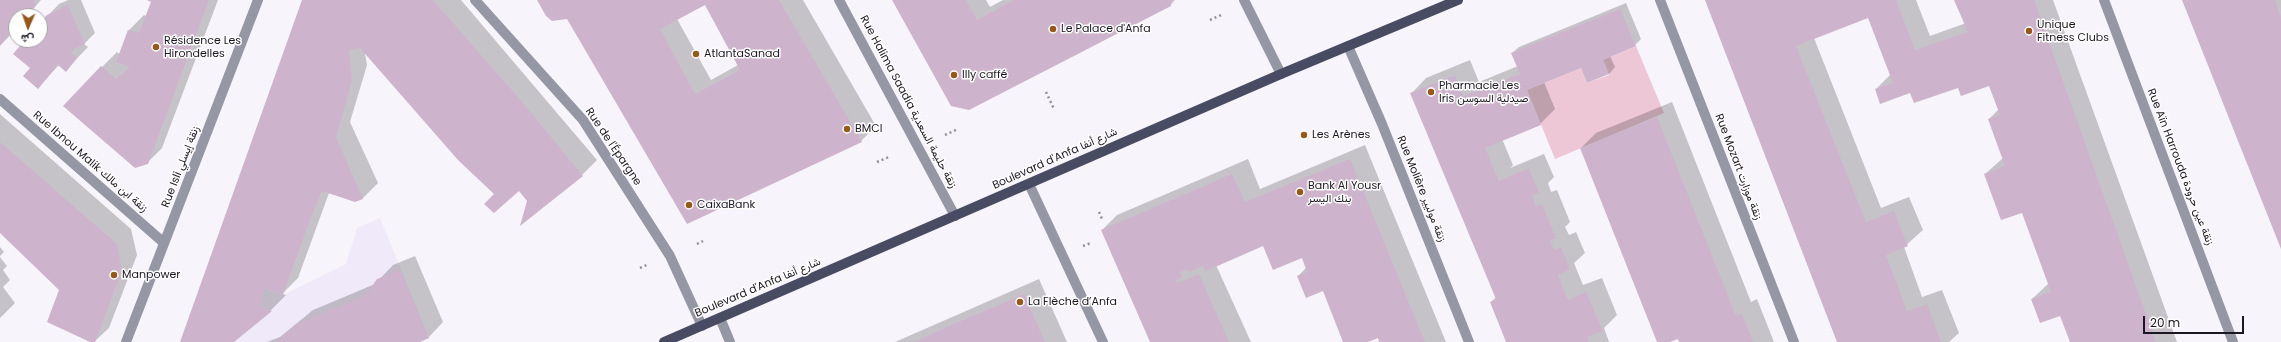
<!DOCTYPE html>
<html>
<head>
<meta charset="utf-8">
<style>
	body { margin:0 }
	#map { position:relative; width:2281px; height:342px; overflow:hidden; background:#f7f4fb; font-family:Poppins,Vazirmatn,sans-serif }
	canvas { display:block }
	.north { position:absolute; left:8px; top:8px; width:40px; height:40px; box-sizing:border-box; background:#fff; border:1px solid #a4a2a6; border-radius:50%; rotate:182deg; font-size:11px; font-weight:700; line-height:16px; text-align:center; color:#1b1621 }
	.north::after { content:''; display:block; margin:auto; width:14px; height:18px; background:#96591c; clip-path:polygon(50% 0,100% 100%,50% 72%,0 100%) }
	.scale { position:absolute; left:2143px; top:316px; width:101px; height:18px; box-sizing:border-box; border:2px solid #1b1621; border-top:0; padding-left:5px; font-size:12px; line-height:14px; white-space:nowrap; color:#1b1621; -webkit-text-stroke:3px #fff; paint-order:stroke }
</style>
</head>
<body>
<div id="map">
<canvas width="2281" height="342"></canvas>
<div class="north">ش</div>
<div class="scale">20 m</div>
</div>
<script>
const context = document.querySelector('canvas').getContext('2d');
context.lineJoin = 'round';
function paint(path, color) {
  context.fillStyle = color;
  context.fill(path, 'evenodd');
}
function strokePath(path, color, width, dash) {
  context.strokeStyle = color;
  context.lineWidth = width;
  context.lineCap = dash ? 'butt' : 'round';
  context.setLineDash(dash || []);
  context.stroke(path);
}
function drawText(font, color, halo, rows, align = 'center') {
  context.font = font + ' Poppins,Vazirmatn,sans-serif';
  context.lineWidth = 3;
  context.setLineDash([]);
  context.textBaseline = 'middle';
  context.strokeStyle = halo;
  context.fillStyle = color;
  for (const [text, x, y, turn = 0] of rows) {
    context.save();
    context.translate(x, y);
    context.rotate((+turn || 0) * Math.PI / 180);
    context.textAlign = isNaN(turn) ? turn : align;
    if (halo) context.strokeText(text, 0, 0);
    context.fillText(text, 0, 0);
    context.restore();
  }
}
paint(new Path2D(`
	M380,218l49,120 -9,4h-240l27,-74 76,27 63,-31 11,-36z`), '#f0e9f9');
paint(new Path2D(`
	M1636,46l28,67 -109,46 -28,-69 54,-22 6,15 22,-8 -6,-15z`), '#eec7d7');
paint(new Path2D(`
	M0,0h41l-14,16h-11v13l-16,16z
	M68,0h13l14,33 -11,11 4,3 -22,23 -7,-5 -21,22 -7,-19 -5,-28h14v-16l19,-20z
	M149,0h69l-56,148 -15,15 -45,-96 15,-15 3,3 9,-25 15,-15 2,1 6,-15z
	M303,0h158l136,160 -15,15 -54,26 -9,-11 -23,3 -131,-140 2,12 -17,57 28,61 -15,15 -8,3 -26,-8 -31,85 -16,16 4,1 -15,15 -39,32h-51z
	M538,0h265l73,126 -15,15 -173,82 -121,-205 -15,2zM705,4l33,61 -27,15 -34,-61z
	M893,0h93l4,7 13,-7h172l-5,5 -201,104z
	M1706,0h210l14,36 36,-13 -11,-23h98l124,342h-106l-10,-27 -29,-16 17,-16 -26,-72 -38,-37 18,-16 -14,-39 10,-10 -9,-25 -79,8 -35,-3 15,-15 -23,-58 -54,22 67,170 28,-11 14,33 -19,17 18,50 20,-7 17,43 -10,9h-111z
	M2183,0h98v247z
	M1626,3l15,36 -6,6 -25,11 5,11 -6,7 -28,-7 -37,15 11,27 -15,15 -38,15 11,26 -3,3 34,-14 10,23 -6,6 3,9 6,-2 13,32 -5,5 4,8 7,-3 9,21 -11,10 9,22 19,-7 15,37 -13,13 5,14h-102l-16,-40 5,-5 -84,-204 14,-15 44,-18 9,22 39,-16 -6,-13 7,-6z
	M1672,102l79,200 6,-3 17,43h-94l-1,-4 -12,4h-9l-77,-194 15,-15z
	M0,114l131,115 6,26 -28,73 -15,14 -34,-53 -60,-57z
	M1365,145l81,197h-65l1,-7 -17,7h-21l-21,-52 -25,-14 8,-8 -4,-11 -39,-13 -47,21 35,77h-99l-50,-112 15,-15 131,-56 12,30z
	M0,247l4,5 -4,4z
	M415,256l28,66 -14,15 -12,5h-150l13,-5 33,-27 62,-26 18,-19z
	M0,257l7,9 -4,4 7,10 -7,7 12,16 -15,15z
	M1039,279l28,63h-172z`), '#0003');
paint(new Path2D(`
	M0,0h33l3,5 -9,11h-11v12l-16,18z
	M147,0h62l-61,164 -13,4 -72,-62 38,-40 15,13 14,-12 -14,-5 12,-32 11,3 12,-31z
	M302,0h131l90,103 60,73 -63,50 7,-25 -8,-10 -25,22 -10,-9 10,-10 -36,-34 -98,-112 -11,2 3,31 -16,56 27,62 -8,3 -33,-11 -10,23 -29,81 -18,-7 -6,18 13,5 -38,31h-54z
	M537,0h242l83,142 -175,82 -120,-205 -15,2 -6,-5zM705,5l35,65 -45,24 -35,-65z
	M892,0h74l11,20 37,-20h158l-1,6 -202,104 -18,-4z
	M1705,0h191l19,50 53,-18 -14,-32h80l122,342h-86l-10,-26 -20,7 -9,-24 20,-7 -29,-79 -21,7 -17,-46 21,-8 -17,-47 12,-4 -11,-29 -28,10 -3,-8 -44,15 -4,-10 -30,11 -5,-15 18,-6 -25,-65 -72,28 70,176 28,-11 14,35 -22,9 21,56 20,-7 14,38h-104z
	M2182,0h93l6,17v232z
	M68,5l17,39 -11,5 -3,4 6,5 -11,14 -8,-7 -20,24 -15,-13 7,-8 -17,-14 12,-14h15v-18l7,-7z
	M1620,9l16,37 -33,14 6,14 -22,9 -6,-15 -54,22 14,35 -56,23 14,33 30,-13 10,25 -7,2 4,11 6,-2 14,34 -6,3 4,9 7,-3 9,22 -12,6 10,25 18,-8 17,39 -16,6 2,5h-83l-16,-40 6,-3 -86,-206 45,-18 8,21 57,-22 -9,-21z
	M1657,117l79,199 6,-2 11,28h-74l-1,-3 -8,3h-13l-77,-194z
	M0,142l117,102 5,27 -27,71h-5l-43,-20 12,-32 -59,-57z
	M1350,159l75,183h-46l-1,-4 -10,4h-25l-20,-51 -17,7 -9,-22 10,-4 -5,-14 -29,12 -10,-24 -57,25 -3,-5 -14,6 -1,-3 -8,3 2,5 -6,3 1,3 22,-9 30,68h-79l-49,-112 131,-56 13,28z
	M400,270l29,68 -9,4h-144l21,-18 68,-28 12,-17z
	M1024,294l21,48h-131l35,-16z`), '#cdb3cb');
strokePath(new Path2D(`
	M1210,20l11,-5
	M1046,92l8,17
	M945,135l13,-6
	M1352,135l8,-3
	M877,162l12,-5
	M1099,212l3,7
	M697,244l6,-3
	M1083,246l8,-3
	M640,268l9,-4`), '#938f98', 2.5, [2, 3]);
strokePath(new Path2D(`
	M475,0l108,120 87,136 32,70
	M839,0l116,216
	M1244,0l37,74
	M1660,0l134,342
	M1348,46l34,78 87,218
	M0,99l164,144
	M1029,184l74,158
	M720,318l10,24
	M126,342l132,-342`), '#9597a5', 10);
strokePath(new Path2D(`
	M2104,0l129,342`), '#9597a5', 10);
strokePath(new Path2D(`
	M664,342l617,-268 177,-74`), '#494b62', 10);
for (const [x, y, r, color] of [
	[1053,29,4,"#96591c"],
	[2029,31,4,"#96591c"],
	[156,47,4,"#96591c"],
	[696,54,4,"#96591c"],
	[954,75,4,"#96591c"],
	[1431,92,4,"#96591c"],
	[847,129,4,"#96591c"],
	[1304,135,4,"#96591c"],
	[1300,192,4,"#96591c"],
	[689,205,4,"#96591c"],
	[114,275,4,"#96591c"],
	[1020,302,4,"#96591c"]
]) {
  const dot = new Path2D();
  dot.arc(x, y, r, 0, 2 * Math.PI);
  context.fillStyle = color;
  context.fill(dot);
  strokePath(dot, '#fff', 1.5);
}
drawText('11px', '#1b1621', '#fff', [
	["Unique",2037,25],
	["Fitness Clubs",2037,38],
	["Le Palace d'Anfa",1061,29],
	["Résidence Les",164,41],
	["Hirondelles",164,54],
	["AtlantaSanad",704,54],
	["Illy caffé",962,75],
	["Pharmacie Les",1439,86],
	["Iris صيدلية السوسن",1439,99],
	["BMCI",855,129],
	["Les Arènes",1312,135],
	["Bank Al Yousr",1308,186],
	["بنك اليسر",1308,199],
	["CaixaBank",697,205],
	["Manpower",122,275],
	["La Flèche d’Anfa",1028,302]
], 'left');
drawText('11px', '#1b1621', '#fff', [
	["Rue Halima Saadia زنقة حليمة السعدية",908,102,62],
	["Rue de l'Épargne",613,147,56],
	["Boulevard d'Anfa شارع أنفا",1055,159,-24],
	["Rue Ibnou Malik زنقة ابن مالك",90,162,41],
	["Rue Isli زنقة إيسلي",181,167,-69],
	["Rue Mozart زنقة موزارت",1738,167,69],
	["Rue Aïn Harrouda زنقة عين حرودة",2180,167,69],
	["Rue Molière زنقة موليير",1421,189,68],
	["Boulevard d'Anfa شارع أنفا",758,288,-23]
]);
</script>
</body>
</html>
